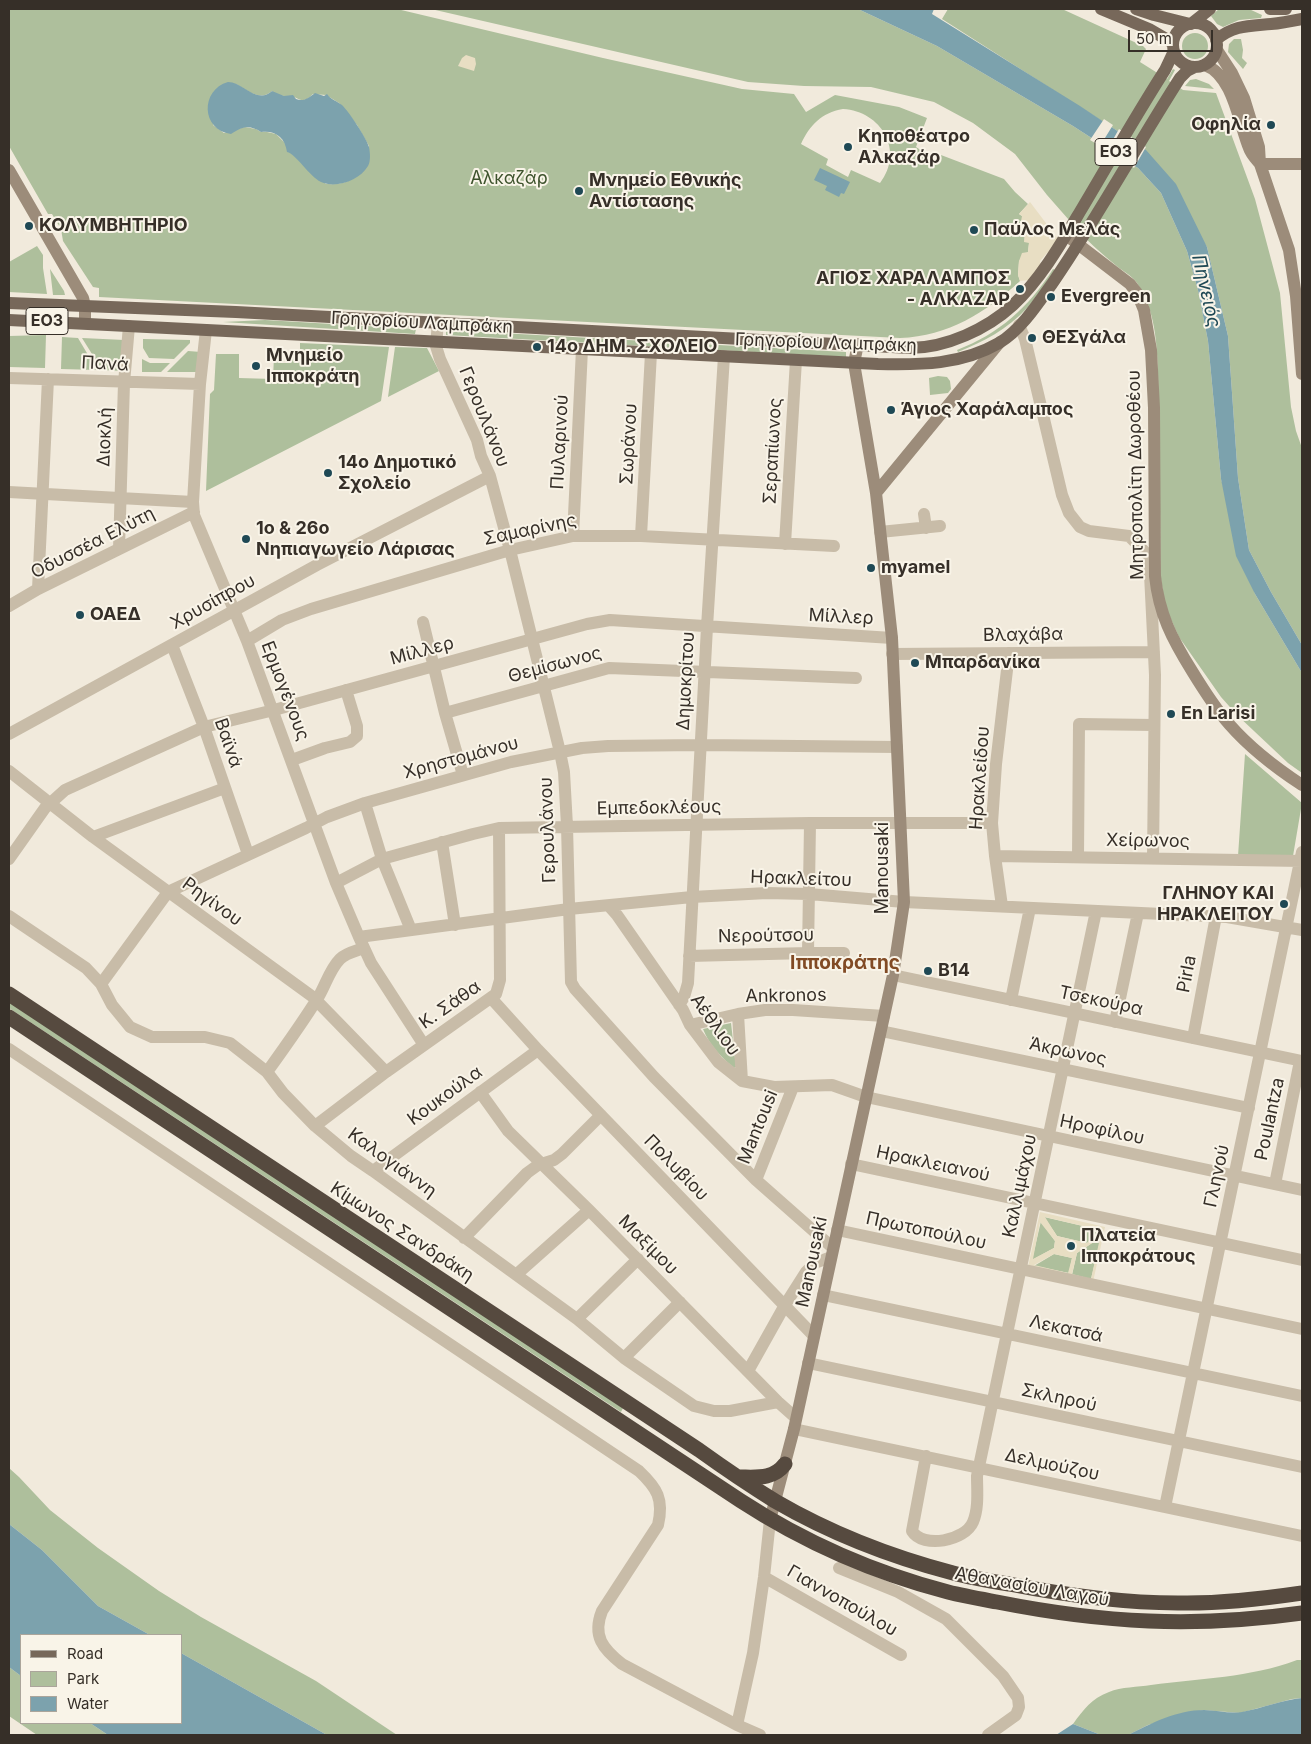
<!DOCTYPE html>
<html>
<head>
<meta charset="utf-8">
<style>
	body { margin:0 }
	#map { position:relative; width:1311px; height:1744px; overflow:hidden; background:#f1eadc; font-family:Inter,sans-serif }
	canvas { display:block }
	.frame { position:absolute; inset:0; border:10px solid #362f28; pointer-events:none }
	.legend { position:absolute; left:20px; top:1634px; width:162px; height:90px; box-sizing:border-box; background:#f9f4e8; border:1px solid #aba59b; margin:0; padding:6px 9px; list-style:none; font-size:15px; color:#362f28 }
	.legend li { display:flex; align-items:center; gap:10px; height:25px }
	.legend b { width:25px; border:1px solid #aba59b }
	.scale { position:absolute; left:1128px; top:30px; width:85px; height:22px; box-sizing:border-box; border:2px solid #362f28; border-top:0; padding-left:6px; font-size:15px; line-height:18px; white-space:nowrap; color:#362f28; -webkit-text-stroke:4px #f9f4e8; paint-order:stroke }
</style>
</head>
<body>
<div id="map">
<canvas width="1311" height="1744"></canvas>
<div class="frame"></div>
<ul class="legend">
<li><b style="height:6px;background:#77685a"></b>Road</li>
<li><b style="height:14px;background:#aebf9c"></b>Park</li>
<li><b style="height:14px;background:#7ca2ad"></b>Water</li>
</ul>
<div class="scale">50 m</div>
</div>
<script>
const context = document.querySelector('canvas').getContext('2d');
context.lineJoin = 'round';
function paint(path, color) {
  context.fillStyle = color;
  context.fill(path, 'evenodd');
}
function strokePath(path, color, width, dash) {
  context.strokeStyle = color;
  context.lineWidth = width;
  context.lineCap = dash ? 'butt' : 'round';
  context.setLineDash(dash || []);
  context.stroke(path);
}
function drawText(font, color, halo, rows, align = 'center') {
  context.font = font + ' Inter,sans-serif';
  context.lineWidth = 4;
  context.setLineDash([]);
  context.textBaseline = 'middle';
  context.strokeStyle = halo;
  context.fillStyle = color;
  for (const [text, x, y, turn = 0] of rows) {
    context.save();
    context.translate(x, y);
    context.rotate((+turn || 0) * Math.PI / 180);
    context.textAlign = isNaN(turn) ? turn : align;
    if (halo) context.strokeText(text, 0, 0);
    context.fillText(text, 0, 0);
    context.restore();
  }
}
paint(new Path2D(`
	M9,9h388l206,49 139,31 52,5 12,18 29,-17 64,12 28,11 -11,29 20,13 5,-5 63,24 11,13 13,12 -9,10 3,2 7,27 -1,9 -9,9 -1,14 2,6c-35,32 -71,55 -120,57l-801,-41v-9l-6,-1 -30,-46 -2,-12 -9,-15h-4l-39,-68zM236,84c11,6 24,18 36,7 6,5 10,5 17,5 11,1 12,10 24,-2l13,1 13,8 18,22 12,21 -5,24c-14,11 -19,15 -38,14l-35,-31 -7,-11 -8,-8 -9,-2h-6l-5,-3 -11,-2 -21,6 -11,-8zM843,109c38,2 62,42 37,74l-29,-13 -3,7 -22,-12 2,-6 -27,-15c9,-19 20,-31 42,-35z
	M431,9h427l79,37 136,80 65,42 23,25 26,58 11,39 10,51 13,138 34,115 47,79v100l-14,-10 -51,-48 -16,-18 -42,-60 -14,-31 -4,-27 -3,-206c-1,-30 -3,-64 -21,-90 -4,-6 -12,-11 -18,-15 -14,-12 -28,-23 -40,-37l-3,-1v-2l-29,-33 -32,-41 -42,-31 -39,-21 -63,-15 -67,-1 -56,-4z
	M948,9h114l81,37 3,3 -6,13 27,17 6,-10 2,1 -6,11 14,9 33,3 39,106 25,94 11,114 5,24 6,17v197l-31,-53 -22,-42 -11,-72 -10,-142 -21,-89 -77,-108 -188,-120z
	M1219,9h30l13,6 -1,3 -22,2 -16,7 -6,-3 -6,-8z
	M1182 46a13 13 0 1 1 26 0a13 13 0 1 1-26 0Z
	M1234,39h7l2,11 -1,8 5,5 -4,6 -15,-17 1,-8z
	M1196,79l13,5 5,5 -29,-3 5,-6z
	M37,246l6,9v13l4,26 -38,-2v-30z
	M50,269l14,22 1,4h-12z
	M1053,269l2,1c-10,13 -18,27 -28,38 -19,21 -44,34 -69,44l-1,-2c42,-16 72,-43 96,-81z
	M265,320l151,9 -1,5 -192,-12z
	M446,330l400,22v5l-400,-22z
	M46,335l-1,33 -36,-1v-31z
	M62,337l16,1 19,32 -36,-1z
	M82,338l42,2 -1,31 -21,-1z
	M143,339l47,1v3l-16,16 -25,-1 -6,-10z
	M300,343l89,4 -8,54 -175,90 4,-97 4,-4 2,-36h23v24l34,1 1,-23h6v7h8l1,-7h11z
	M395,347l32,1 12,23 -51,26z
	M188,351l13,1v20h-34z
	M142,359l8,4h20l-9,9h-19z
	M938,376l9,1 3,4 1,8 -3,4 -18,2 -1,-17z
	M1245,754l57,49 -9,53h-55z
	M9,1001l614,407 -2,4 -612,-404z
	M731,1023l5,44 -2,1c-12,-10 -25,-23 -31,-39z
	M1044,1217l56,13 -13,13 -30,-7z
	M1041,1221l14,20 -1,7 -22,12z
	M1101,1237l-10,42 -19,-4 5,-22z
	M1054,1254l18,4 -3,15 -35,-7z
	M9,1468l10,9 31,33 48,38 61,43 42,26 115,64 81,54h-70l-146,-82v-18h-31l-52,-29 -56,-56 -33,-26z
	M1297,1660h5v38l-10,1 -52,14 -37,-3 -55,15 -20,10h-27l-28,-11c11,-15 18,-25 36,-32 12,-5 29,-5 42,-7 50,-7 98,-7 146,-25z
	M9,1667l12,9v47h69l18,12h-71l-28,-19z`), '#aebf9c');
paint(new Path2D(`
	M466,55l9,3 1,6 -2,7 -16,-5 4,-8z
	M1030,202l28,37 -6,13 -5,1 -7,8 1,6 -10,13 -11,1 -2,-6 1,-14 3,-8 6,-1 1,-9 -5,-1 1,-15h-5l2,-11 -3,-2z
	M1040,1212l65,15 -12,55 -65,-15zM1045,1217l55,13 -13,13 -30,-7zM1040,1222l15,19 -1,7 -21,11zM1100,1238l-9,41 -19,-5 5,-21zM1054,1254l18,4 -4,15 -34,-8z`), '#e8dec3');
paint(new Path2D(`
	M858,9h76l-2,5 148,92 66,44 30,34 31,63 21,89 10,142 11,72 22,42 31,53v28l-47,-79 -19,-38 -15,-77 -13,-138 -10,-51 -11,-39 -26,-58 -23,-25 -65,-42 -136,-80z
	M228,82c15,0 29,23 44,9l12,5 9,-1 3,4c8,3 12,-1 19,-6l9,3 3,-2c4,6 10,7 15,11 7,7 24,32 27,42 1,5 2,14 -1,19 -8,14 -32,23 -47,16 -12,-6 -25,-28 -34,-30 -2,-15 -12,-22 -26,-20 -12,-8 -19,-5 -30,2 -30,-4 -31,-44 -3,-52z
	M820,168l30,14 -6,12 -3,-1 -2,4 -14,-7 2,-4 -13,-6z
	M9,1524l33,26 56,56 52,29h-129v41l-12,-9z
	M181,1653l146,82h-219l-18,-12h91z
	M1302,1698v37h-174c24,-12 49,-25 76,-25 12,0 26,4 38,2 21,-4 40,-12 60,-14z
	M1073,1724l28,11h-45z`), '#7ca2ad');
paint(new Path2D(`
	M1104,119l9,6 -13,21 -10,-6z
	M1119,129l27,18 -12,21 -27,-18z`), '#f1eadc');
strokePath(new Path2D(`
	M438,322l-2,24 4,13 37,81 4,16 9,20 20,74 50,202 4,20 3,54 4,156 4,7 79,88 102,103 77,68
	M1019,325l6,14 37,156 7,18 11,14 9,4 40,5 24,24
	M206,330l-6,54 -7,118 1,13 53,126 89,242 23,54 12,26 53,82
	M9,378l191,6
	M9,492l184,10
	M924,514l2,14
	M880,532l60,-6
	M573,536l9,-187
	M641,536l10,-183
	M785,544l11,-184
	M119,549l5,-166 5,-57
	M1149,554l6,121 -2,183
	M38,589l10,-210
	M9,606l29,-17 156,-77
	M423,622l22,91 18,62
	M247,641l35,-21 29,-11 199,-59 63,-14h68l193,10
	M172,645l32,82 44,127
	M892,654l262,-2
	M445,713l164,-45 247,10
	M9,734l308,-169 173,-89
	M292,760l33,-12 25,-6 7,-6v-10l-11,-36
	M9,771l84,66 220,160 73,75
	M365,803l17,56 29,71
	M93,837l132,-49
	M442,842l13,83
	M995,856l307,5
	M1078,857l1,-133 75,1
	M9,859l36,-51 20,-18 139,-63 70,-17 313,-86 23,-4 282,18
	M336,883l46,-24 91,-25 26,-6 311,-5h182
	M609,906l8,9 66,95 7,15 28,37 24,19 32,6 58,-2 34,12 436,93
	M1002,906l-7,-50 -3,-33 4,-59 13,-111
	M9,916l77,52 15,16 11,21 18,22 22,10h53l25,6 37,29 16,21 32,33 36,30 22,15 204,148 47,39 70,48 20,5h16l48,-9
	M359,937l210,-28 123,-12 75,-4 42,1 95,8 323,15 75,13
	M808,953l2,-130
	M689,956l119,-3h36
	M893,975l409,86
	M101,984l67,-92 138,-64 21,-11 38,-14 146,-41 71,-14 26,-2 92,-1 197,2
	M491,998l47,52 276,286
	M1011,1000l19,-92
	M679,1005l5,-8 4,-14 19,-356 17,-271
	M738,1014l4,67
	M1115,1022l23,-109
	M690,1025l48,-11 27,-4h28l91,6
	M881,1031l368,77
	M1193,1038l23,-122
	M9,1049l630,422c18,17 25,28 19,54l-56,86c-10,25 1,38 20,53l115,61 23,10
	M267,1072c18,-25 36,-50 52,-76 7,-12 11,-27 21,-37 6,-6 16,-8 24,-11
	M480,1092l28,39 81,79 189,192 18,16
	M315,1126l71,-54 110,-78 4,-14 -1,-152
	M851,1164l451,96
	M373,1171l165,-121
	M756,1180l37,-93
	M1275,1184l25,-123
	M837,1230l465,99
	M464,1238l63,-65 11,-8 16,-5 8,-6 39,-39
	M517,1274l72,-64
	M823,1295l479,101
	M577,1319l61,-60
	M624,1358l56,-56
	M808,1363l494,104
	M748,1371l37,-66 21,-33 9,-9 16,-6
	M794,1429l508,107
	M926,1456l-14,75c11,18 53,10 61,-9 6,-14 4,-32 4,-46l119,-565
	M1165,1507l137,-655
	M839,1568l59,24 48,27 57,57 15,22 1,9 -3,8 -28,20
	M764,1577l137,78
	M737,1725l16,-72 11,-76 6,-57`), '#c8bca8', 12);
strokePath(new Path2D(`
	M1217,50l15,23 12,25 15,49 1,17 29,86 7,46 6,78
	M1205,65c28,10 34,59 44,83 2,6 7,11 11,16
	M1260,164h42
	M9,170l74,128 2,8v17
	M1066,235l64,49 7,9 7,17 7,40 3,58 1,168c4,38 17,63 37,95 11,18 23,37 37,53 21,24 47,44 73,61
	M876,493l124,-151
	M770,1520l24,-91 99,-454 11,-73 -12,-264 -16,-145 -22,-130 4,-19`), '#9c8c7a', 12);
strokePath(new Path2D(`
	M1101,9l48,20 24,14
	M1136,9l18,6 36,9
	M1270,9h16
	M1173 45a22 22 0 1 1 44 0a22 22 0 1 1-44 0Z
	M1191,24l19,-15
	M1216,40c17,-15 34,-14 55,-16 11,-1 21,-3 31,-5
	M9,303l227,9 674,36c36,0 77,-19 103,-43 28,-26 49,-63 68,-95 28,-47 55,-95 84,-140l9,-19
	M9,320l869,44c43,1 83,1 121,-21 23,-14 40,-41 55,-62 45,-66 83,-136 126,-203l7,-7 8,-4`), '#77685a', 12);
strokePath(new Path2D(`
	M9,994l690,456c25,18 50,35 76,51 55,32 117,56 178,72 18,5 37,8 56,11 56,11 112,19 169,19 42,1 83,-4 124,-10
	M9,1017l732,484c63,41 134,72 207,91 16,4 33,7 49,10 106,21 197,26 305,11
	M738,1477c18,0 35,3 47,-13`), '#564a3f', 15);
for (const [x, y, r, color] of [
	[1271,125,5,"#1f4955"],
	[848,147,5,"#1f4955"],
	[579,191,5,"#1f4955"],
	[29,226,5,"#1f4955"],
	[974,230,5,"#1f4955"],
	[1020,289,5,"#1f4955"],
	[1051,297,5,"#1f4955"],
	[1032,338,5,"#1f4955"],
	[537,347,5,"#1f4955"],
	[256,366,5,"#1f4955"],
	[891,410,5,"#1f4955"],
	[328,473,5,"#1f4955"],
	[246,539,5,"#1f4955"],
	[871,568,5,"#1f4955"],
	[80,615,5,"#1f4955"],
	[915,663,5,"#1f4955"],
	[1171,714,5,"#1f4955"],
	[1284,904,5,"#1f4955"],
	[928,971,5,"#1f4955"],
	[1071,1246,5,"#1f4955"]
]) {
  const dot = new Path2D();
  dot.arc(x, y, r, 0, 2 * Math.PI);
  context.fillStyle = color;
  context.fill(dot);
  strokePath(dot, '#f9f4e8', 2);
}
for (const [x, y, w] of [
	[1116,152,42],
	[47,321,42]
]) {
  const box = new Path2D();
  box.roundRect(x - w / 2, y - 13.5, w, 27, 4);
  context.fillStyle = '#f9f4e8';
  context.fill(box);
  strokePath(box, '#362f28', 1);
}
drawText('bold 16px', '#362f28', null, [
	["ΕΟ3",1116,152],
	["ΕΟ3",47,321]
]);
drawText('bold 18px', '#362f28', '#f9f4e8', [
	["Οφηλία",1261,125,"right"],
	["Κηποθέατρο",858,137],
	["Αλκαζάρ",858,158],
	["Μνημείο Εθνικής",589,181],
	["Αντίστασης",589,202],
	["ΚΟΛΥΜΒΗΤΗΡΙΟ",39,226],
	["Παύλος Μελάς",984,230],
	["ΑΓΙΟΣ ΧΑΡΑΛΑΜΠΟΣ",1010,279,"right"],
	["- ΑΛΚΑΖΑΡ",1010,300,"right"],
	["Evergreen",1061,297],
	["ΘΕΣγάλα",1042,338],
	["14ο ΔΗΜ. ΣΧΟΛΕΙΟ",547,347],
	["Μνημείο",266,356],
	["Ιπποκράτη",266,377],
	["Άγιος Χαράλαμπος",901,410],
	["14ο Δημοτικό",338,463],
	["Σχολείο",338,484],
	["1ο & 26ο",256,529],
	["Νηπιαγωγείο Λάρισας",256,550],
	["myamel",881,568],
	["ΟΑΕΔ",90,615],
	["Μπαρδανίκα",925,663],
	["En Larisi",1181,714],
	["ΓΛΗΝΟΥ ΚΑΙ",1274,894,"right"],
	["ΗΡΑΚΛΕΙΤΟΥ",1274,915,"right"],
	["Β14",938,971],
	["Πλατεία",1081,1236],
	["Ιπποκράτους",1081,1257]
], 'left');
drawText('18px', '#3e532d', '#f9f4e8', [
	["Αλκαζάρ",509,179]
]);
drawText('18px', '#362f28', '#f9f4e8', [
	["Γρηγορίου Λαμπράκη",422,323,3],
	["Γρηγορίου Λαμπράκη",826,343,2],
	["Πανά",105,364,3],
	["Γερουλάνου",484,417,68],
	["Διοκλή",105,437,-88],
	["Πυλαρινού",560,442,-87],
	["Σωράνου",629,444,-87],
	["Σεραπίωνος",773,451,-87],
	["Μητροπολίτη Δωροθέου",1136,475,-91],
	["Σαμαρίνης",530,530,-12],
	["Οδυσσέα Ελύτη",93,543,-27],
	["Χρυσίπpου",213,602,-29],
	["Μίλλερ",841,617,3],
	["Βλαχάβα",1023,635,-1],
	["Μίλλερ",422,651,-15],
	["Θεμίσωνος",555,665,-15],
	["Δημοκρίτου",686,681,-87],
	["Ερμογένους",285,691,69],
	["Βαϊνά",228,743,71],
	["Χρηστομάνου",461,758,-15],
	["Ηρακλείδου",980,778,-86],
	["Εμπεδοκλέους",659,808,-1],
	["Γερουλάνου",548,830,-92],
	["Χείρωνος",1148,841,1],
	["Manousaki",883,868,-90],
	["Ηρακλείτου",801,879,2],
	["Ρηγίνου",212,902,36],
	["Νερούτσου",766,936,-1],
	["Pirla",1187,974,-79],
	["Ankronos",786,996,-1],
	["Τσεκούρα",1101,1001,12],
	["Κ. Σάθα",450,1005,-35],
	["Αέθλιου",715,1025,54],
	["Άκρωνος",1068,1052,12],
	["Κουκούλα",445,1096,-36],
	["Poulantza",1270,1119,-78],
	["Mantousi",758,1127,-68],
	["Ηροφίλου",1102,1130,12],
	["Καλογιάννη",392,1163,36],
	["Ηρακλειανού",933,1164,12],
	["Πολυβίου",676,1168,46],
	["Γληνού",1217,1176,-78],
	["Καλλιμάχου",1020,1186,-78],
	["Πρωτοπούλου",926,1231,12],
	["Κίμωνος Σανδράκη",402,1232,33],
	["Μαξίμου",648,1245,45],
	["Manousaki",812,1262,-78],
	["Λεκατσά",1066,1329,12],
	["Σκληρού",1059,1398,12],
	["Δελμούζου",1052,1465,12],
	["Αθανασίου Λαγού",1032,1587,10],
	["Γιαννοπούλου",842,1601,30]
]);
drawText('italic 19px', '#1f4955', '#f9f4e8', [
	["Πηνειός",1206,291,77]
]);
drawText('bold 19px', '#814a24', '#f9f4e8', [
	["Ιπποκράτης",845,963]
]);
</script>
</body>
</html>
